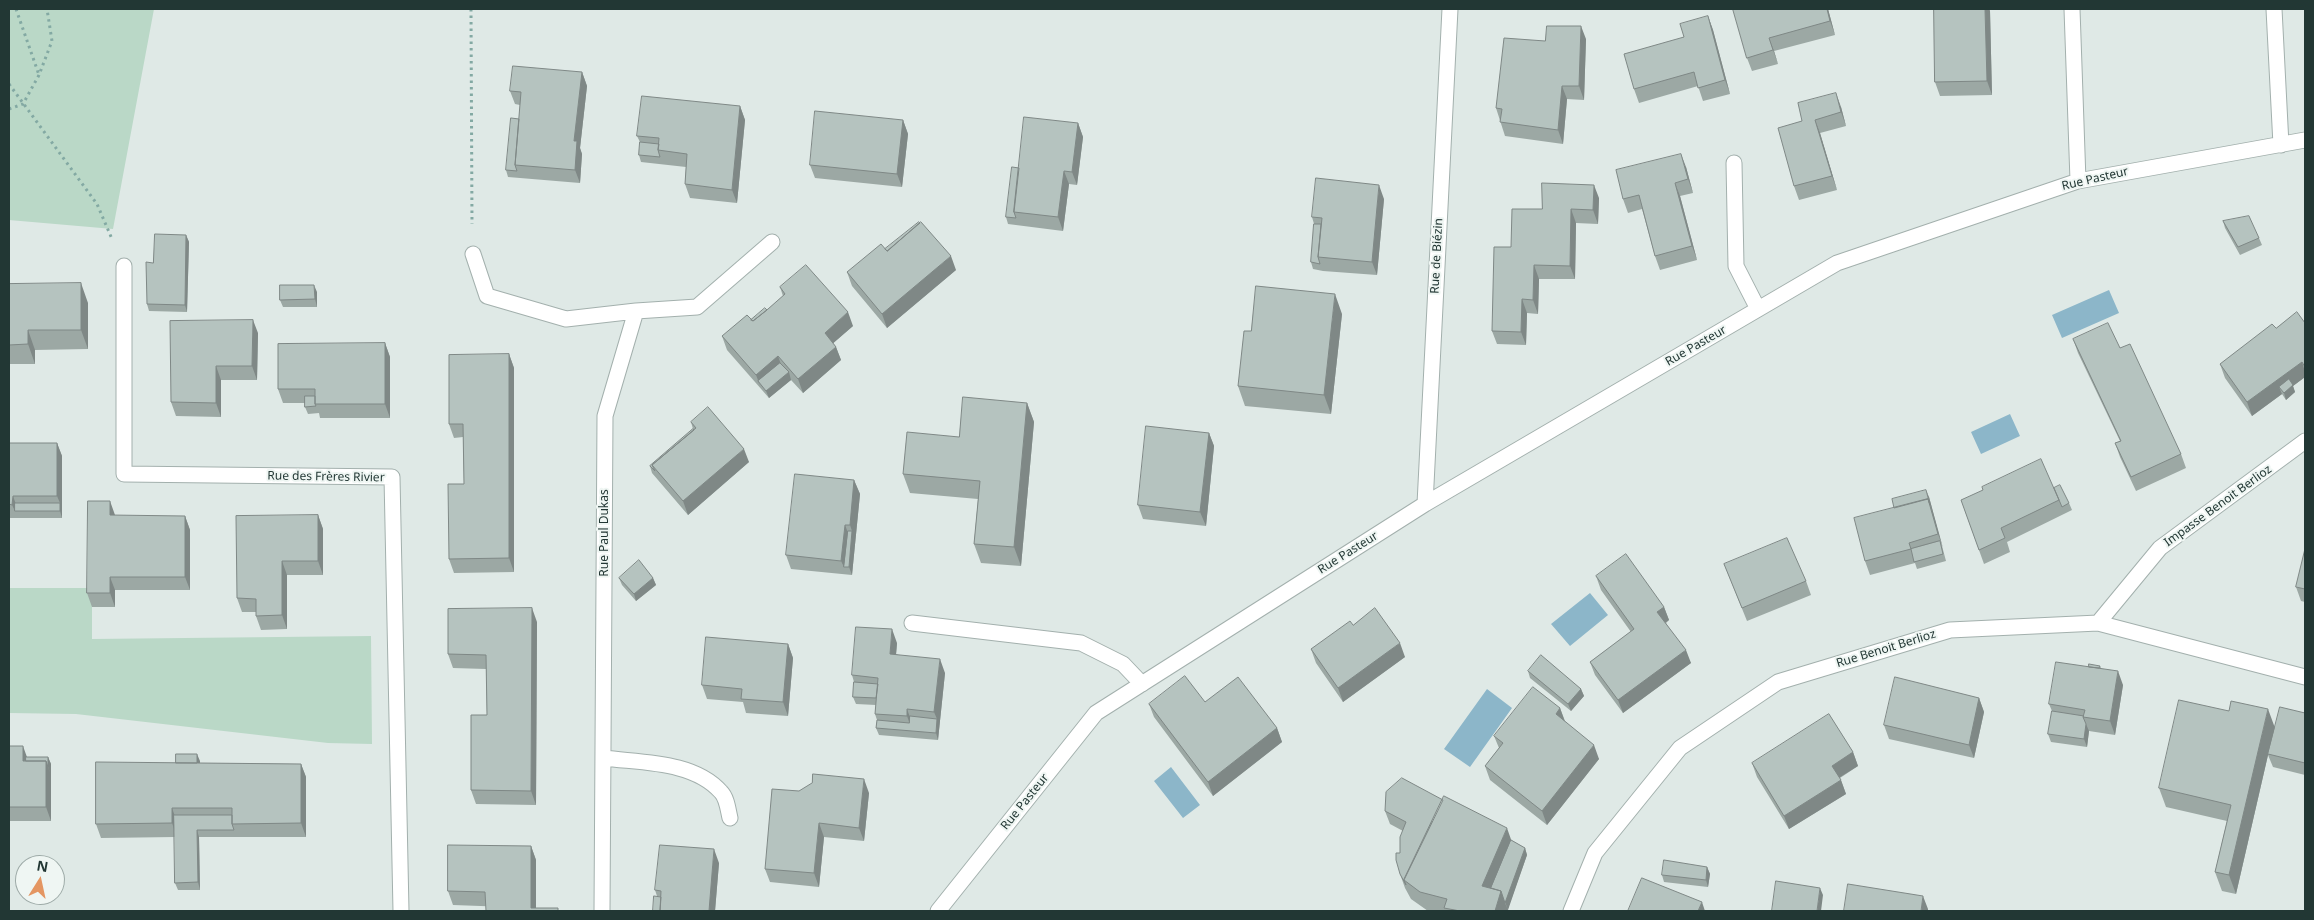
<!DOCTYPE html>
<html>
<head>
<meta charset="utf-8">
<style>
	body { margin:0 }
	#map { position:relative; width:2314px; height:920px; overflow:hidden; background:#dfe9e6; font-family:"Noto Sans",sans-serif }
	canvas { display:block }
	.frame { position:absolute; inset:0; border:10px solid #223734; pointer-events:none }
	.north { position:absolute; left:15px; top:855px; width:50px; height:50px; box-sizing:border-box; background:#eff6f3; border:1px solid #9daaa7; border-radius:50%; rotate:10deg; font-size:14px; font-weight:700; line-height:20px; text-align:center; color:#223734 }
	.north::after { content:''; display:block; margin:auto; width:18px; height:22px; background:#e49662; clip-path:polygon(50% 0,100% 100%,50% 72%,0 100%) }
</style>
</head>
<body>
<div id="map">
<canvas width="2314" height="920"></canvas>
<div class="frame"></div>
<div class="north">N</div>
</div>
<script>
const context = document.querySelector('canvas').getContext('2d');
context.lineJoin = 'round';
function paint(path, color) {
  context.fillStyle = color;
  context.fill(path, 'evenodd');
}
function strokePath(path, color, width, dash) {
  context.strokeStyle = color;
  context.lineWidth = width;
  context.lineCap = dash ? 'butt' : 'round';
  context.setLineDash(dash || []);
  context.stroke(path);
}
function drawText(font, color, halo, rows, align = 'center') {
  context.font = font + ' "Noto Sans",sans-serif';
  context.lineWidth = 4;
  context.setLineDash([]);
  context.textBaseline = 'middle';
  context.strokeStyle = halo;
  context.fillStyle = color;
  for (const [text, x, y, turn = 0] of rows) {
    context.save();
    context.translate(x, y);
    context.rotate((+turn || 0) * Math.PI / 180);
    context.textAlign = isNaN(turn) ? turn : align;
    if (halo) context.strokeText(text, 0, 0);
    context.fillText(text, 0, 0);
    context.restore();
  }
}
paint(new Path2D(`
	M9,9h145l-41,220 -104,-9z
	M9,588h83v51l279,-3 1,108 -44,-1 -252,-29 -67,-1z`), '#bad8c7');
paint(new Path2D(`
	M2109,290l10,23 -57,25 -10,-23z
	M2010,414l10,22 -39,18 -10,-22z
	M1590,593l18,22 -38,31 -19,-22z
	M1487,689l25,19 -42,59 -26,-18z
	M1171,767l29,38 -17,13 -29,-37z`), '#8cb6c9');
const minor = new Path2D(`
	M2072,9l6,172
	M2274,9l7,136
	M1734,163l2,103 22,43
	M473,254l14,42 79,23 70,-8 -31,105 -3,495
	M124,266v208l268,3 9,434
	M636,311l61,-4 75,-65
	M1425,504l25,-495
	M912,623l169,20 42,21 19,20
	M2098,623l62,-75 145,-107
	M604,758c38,5 90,3 117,34 6,6 7,18 9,26
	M938,911l158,-198 329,-209 412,-241 241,-82 227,-41
	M1571,911l24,-58 85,-105 98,-66 172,-52 148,-7 207,54`);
strokePath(minor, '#a3b0ad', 17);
strokePath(new Path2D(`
	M16,9l23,66
	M471,9l1,215
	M9,84l88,120 15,35
	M9,109l14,-5 16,-29 13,-34 -5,-32`), '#83a9a3', 3, [2.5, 4]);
strokePath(minor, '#fff', 15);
paint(new Path2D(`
	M1733,9h95l7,26 -61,16 4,13 -26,7 -5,-13z
	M1934,9h55l1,2 2,84 -52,1 -5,-14z
	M1708,16l5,14 17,64 -27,7 -5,-15 -59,17 -5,-14 50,-52z
	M1586,39l-2,61 -17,-1 -4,45 -58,-8 -9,-28 49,-67z
	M582,72l5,14 -7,62 2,6 -2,29 -72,-6 -2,-7 13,-51 1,-14 -5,-1 -5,-13z
	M740,106l5,14 -8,83 -47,-5 -5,-14 1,-17 -45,-5 -2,-7 1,-13 -3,-6z
	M1841,107l5,19 -26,7 17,57 -38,10 -5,-14 8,-65z
	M903,120l5,14 -6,53 -87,-9 -5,-13z
	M1078,123l5,14 -6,48 -8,-1 -6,47 -55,-7 -2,-7 13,-49z
	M1686,167l7,26 -13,3 17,64 -37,10 -5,-14 -13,-47 -14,4 -5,-14z
	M1599,198l-1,26 -22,-1 -1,56h-36l-1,35 -11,-1 -1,32 -29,-1 -5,-13 19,-84 31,-38z
	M1384,199l-7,76 -54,-4 -10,-2 -2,-7 3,-38 -2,-7z
	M2223,221l36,17 3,7 -22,10 -15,-27z
	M186,235l3,7 -2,70 -38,-1 -2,-7 6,-41z
	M885,249l71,21 -69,58 -35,-42 -5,-14z
	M9,284l79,19v46l-53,1v14h-26z
	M780,287l73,39 -20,17 3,4 5,13 -38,33 -12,-13 -22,18 -42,-48 -5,-14 45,-26 16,-14z
	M317,292v15h-34l-3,-7z
	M1342,314l-11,100 -86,-8 -7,-20z
	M2305,323v54l-12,9 2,6 -9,8 -4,-6 -30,22 -27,-38 -5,-14 56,-36z
	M258,333l-1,47h-36v37l-45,-1 -5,-14z
	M2073,339l108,115 5,14 -50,23 -16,-34 -5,-14 5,-2 -42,-88z
	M385,343l5,14v61h-70l-1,-5 -11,1 -3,-7v-4h-22l-5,-14z
	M509,354l5,14v204l-60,1 -5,-14 15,-75 -1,-47 -9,1 -5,-14z
	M1027,403l7,19 -13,144 -40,-3 -7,-19 4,-45 -68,-6 -7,-19 56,-37z
	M691,422l58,40 -61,53 -36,-42 -2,-7 43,-37z
	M1209,433l5,13 -8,80 -63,-7 -5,-14z
	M9,443h48l5,13v62h-53z
	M854,480l6,14 -8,81 -61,-6 -5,-14z
	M2054,488l15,15 3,7 -65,32 3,10 -26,12 -23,-64z
	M1929,497l17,64 -29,8 -2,-6 -45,12 -5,-14 29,-53z
	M318,515l5,14v46h-36v54l-26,1 -5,-14v-4h-14l-5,-14z
	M115,516h70l5,14v60h-75v17h-23l-5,-14z
	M2305,549v53l-4,-1 -5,-14z
	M1724,564l82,17 5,14 -64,26z
	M1596,576l68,31 5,13 -3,3 25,40 -68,50 -28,-38 -5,-13 41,-30 -30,-42z
	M619,578h34l3,7 -20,16 -14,-16z
	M537,622l-1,183 -60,-1 -5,-14 16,-75 -1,-46 -33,-1 -5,-14z
	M1353,625l52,32 -62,45 -27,-39 -5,-14z
	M897,643l-1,11 49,19 -7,67 -59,-5 -3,-7 1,-8 -2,-6 1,-9 -20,-1 -3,-7 1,-15 -2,-7z
	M788,644l5,14 -5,58 -42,-3 -3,-11 -36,-3 -5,-14z
	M2100,666l1,2 22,17 -8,50 -26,-4 -2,16 -36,-5 -3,-8 4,-23 -3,-7 40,-37z
	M1528,671l53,18 3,7 -13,15 -41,-33z
	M1979,698l5,14 -10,46 -85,-19 -5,-14z
	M1205,702l72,26 5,14 -69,54 -59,-79 -5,-13z
	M1560,708l5,13 34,38 -52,66 -57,-45 -5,-14 14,-18 -5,-12z
	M2305,713v62l-32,-8 -5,-12 -32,139 -14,-3 -7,-19 12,-51 -61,-14 -7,-19 115,-60z
	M9,746l18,11h21l3,7v57h-42z
	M1853,752l5,14 -18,12 6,16 -57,35 -32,-52 -5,-14z
	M200,761v2l101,1 5,13v60h-107l1,53h-22l-3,-7v-46l-74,1 -5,-14z
	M799,791l70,2 -5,48 -40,-4 -5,50 -49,-5 -5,-13z
	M1385,811l126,29 14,8 2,7 -20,56h-79l-17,-12 -6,-11 -5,-14v-21l3,-22 -13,-7z
	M531,846l5,14v48l-83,-3 -5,-14z
	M719,863l-4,48 -58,-15 -2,-6z
	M1707,867l3,7 -2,13 -44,-5 -2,-7z`), '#9ca8a4');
paint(new Path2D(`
	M1827,9h1l7,26 -5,-14z
	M1985,9h4l1,2 2,84 -5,-14z
	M1708,16l5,14 17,64 -5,-14z
	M1581,26l5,13 -2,61 -5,-14z
	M1769,38l5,13 4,13 -5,-14z
	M582,72l5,14 -7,62 2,6 -2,29 -5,-13 -1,-29z
	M1562,86l5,13 -4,45 -5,-14z
	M1836,93l5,14 5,19 -5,-14z
	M740,106l5,14 -8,83 -5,-13z
	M903,120l5,14 -6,53 -5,-13z
	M1815,120l5,13 17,57 -5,-14z
	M1078,123l5,14 -6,48 -5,-13z
	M1681,154l5,13 7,26 -5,-14z
	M1064,171l5,13 -6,47 -5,-14z
	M1675,183l5,13 17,64 -5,-14z
	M1379,185l5,14 -7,76 -5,-13z
	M1594,185l5,13 -1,26 -5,-14z
	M1571,209l5,14 -1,56 -5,-13z
	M186,235l3,7 -2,70 -2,-7z
	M951,256l5,14 -69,58 -5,-14z
	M1534,265l5,14 -1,35 -5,-14z
	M81,283l7,20v46l-7,-19z
	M314,285l3,7v15l-2,-8z
	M1335,294l7,20 -11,100 -7,-19z
	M1522,299l5,14 -1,32 -5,-13z
	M848,312l5,14 -23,20 -5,-13z
	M253,320l5,13 -1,47 -5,-14z
	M28,330l7,20v14l-7,-20z
	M385,343l5,14v61l-5,-14z
	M836,347l5,13 -38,33 -5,-14z
	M509,354l5,14v204l-5,-14z
	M778,356l5,14 -25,11 3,7 -5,-13z
	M2302,362l3,10v5l-12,9 2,6 -9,8 -2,-7 -5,-6 3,7 -30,22 -5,-14z
	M216,366l5,14v37l-5,-14z
	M789,372l2,8 -22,18 -3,-7z
	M1027,403l7,19 -13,144 -7,-19z
	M1209,433l5,13 -8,80 -6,-14z
	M57,443l5,13v62l-2,-7v-8l-3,-7z
	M744,449l5,13 -61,53 -5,-14z
	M854,480l6,14 -8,81 -3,-8 3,-36 -2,-6z
	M1926,490l3,7 14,51 -5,-14z
	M13,496l5,14 -3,1 -3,-6z
	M110,501l5,14v14l-5,-14z
	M318,515l5,14v46l-5,-14z
	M185,516l5,14v60l-5,-13z
	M845,525l5,13 -6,29 -3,-6z
	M282,561l5,14v54l-5,-14z
	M110,577l5,13v17l-5,-14z
	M653,578l3,7 -20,16 -2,-7z
	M1664,607l5,13 -7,5 -5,-13z
	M532,608l5,14 -1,183 -5,-14z
	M892,629l5,14 -2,24 -5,-13z
	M1400,643l5,14 -62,45 -5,-14z
	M788,644l5,14 -5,58 -5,-14z
	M1686,650l5,13 -68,50 -5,-13z
	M940,659l5,14 -7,67 -2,-7 1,-14 -3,-7z
	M2118,671l5,14 -8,50 -5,-14z
	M1581,689l3,7 -13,15 -3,-7z
	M1979,698l5,14 -10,46 -5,-13z
	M1560,708l5,14 -9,-8z
	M907,709l5,14v7l-5,-14z
	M2268,709l7,19 -7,26v1l-32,139 -7,-19z
	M2086,724l3,7 -2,16 -3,-8z
	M1277,728l5,14 -69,54 -5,-14z
	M1594,745l5,14 -52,66 -5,-14z
	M23,746l5,14 -5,1z
	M1853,752l5,14 -21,13 -5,-13z
	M197,754l3,7 -1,16 -2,-7z
	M48,757l3,7v11l-3,-8z
	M46,761l5,14v46l-5,-14z
	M301,764l5,13v60l-5,-14z
	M864,779l5,14 -5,48 -5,-13z
	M1841,780l5,14 -57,35 -5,-13z
	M172,808l5,14v15l-5,-14z
	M819,823l5,14 -5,50 -5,-14z
	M1507,828l7,20 -22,51 -10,-13z
	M197,830l2,7 1,53 -2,-8z
	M531,846l5,14v51l-5,-3z
	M1525,848l2,7 -19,55 -3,-7z
	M714,849l5,14 -4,48h-6z
	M1707,867l3,7 -2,13 -2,-7z
	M1820,888l3,7 -2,16h-4z
	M1501,891l7,19 -1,1h-12z
	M1923,896l5,13v2h-7z
	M1702,902l3,9h-7z`), '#7f8886');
const building = new Path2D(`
	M1733,9h94l3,12 -61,17 4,12 -26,8z
	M1934,9h51l2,72 -52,1z
	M1708,16l17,64 -27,8 -4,-16 -60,17 -10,-35 60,-17 -4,-13z
	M1547,26h34l-2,60h-17l-4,44 -58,-8 2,-13 -6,-1 8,-70 41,3z
	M513,66l69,6 -8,69h3l-2,29 -60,-5 6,-73 -11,-1z
	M1836,93l5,19 -26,8 17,56 -38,10 -16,-58 24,-7 -4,-18z
	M642,96l98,10 -8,84 -47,-6 2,-30 -29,-4 1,-12 -22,-2z
	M815,111l88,9 -6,54 -87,-9z
	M1024,117l54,6 -6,49 -8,-1 -6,46 -44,-5z
	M511,118l8,1 -4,46 2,6 -11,-1z
	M640,142l19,2 -1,6 2,7 -21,-2z
	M1681,154l7,25 -13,4 17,63 -37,10 -16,-61 -16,4 -7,-29z
	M1012,167l7,1 -5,44 2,6 -10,-1z
	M1316,178l63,7 -7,77 -54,-5 4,-39 -10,-1z
	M1542,183l52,2 -1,25 -22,-1 -1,57 -36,-1 -1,35 -11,-1 -1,33 -29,-1 2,-84h17l1,-38h30z
	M2249,216l10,22 -21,9 -15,-26z
	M919,222l1,1 -33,28 -2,-2z
	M921,222l30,34 -69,58 -35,-42 34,-28 6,7z
	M1314,224h7l-3,33 2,7 -9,-2z
	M155,234l31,1 -1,70 -38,-1 -1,-42 7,1z
	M806,265l42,47 -23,21 11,14 -38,32 -20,-23 -22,19 -34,-39 25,-21 6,6 15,-12 17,-15 -5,-7z
	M81,283v47h-53v14l-19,1v-61z
	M280,285h34l1,14 -35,1z
	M1256,286l79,8 -11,101 -86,-9 6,-55h7z
	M765,308l2,2 -14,11 -2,-1z
	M2297,312l8,11v44l-3,-5 -55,40 -27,-38 52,-40 4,4z
	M253,320l-1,46h-36v37l-45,-1 -1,-81z
	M2108,323l12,25 10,-4 51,110 -50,23 -16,-34 6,-2 -48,-102z
	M385,343v61h-70v-15h-37v-45z
	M509,354v204l-60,1 -1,-75h16l-1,-60h-14v-69z
	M780,363l9,9 -23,19 -8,-10z
	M2289,379l4,6 -9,8 -5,-6z
	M305,396h10v8l1,2 -11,1z
	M963,397l64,6 -13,144 -40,-3 6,-63 -77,-7 4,-42 52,5z
	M708,407l36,42 -61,52 -31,-36 44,-37 -5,-6z
	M1146,426l63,7 -9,79 -62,-7z
	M693,429l1,1 -42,35 3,6 -5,-5z
	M9,443h48v53h-44l-1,9 -3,-1z
	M2041,459l18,41 -58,28 4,10 -26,12 -18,-50 22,-10 -1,-3z
	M795,474l59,6 -4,45h-5l-4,36 -55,-6z
	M2060,485l9,18 -7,4 -8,-19z
	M1926,490l4,15 -2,-6 -34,9 -2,-9z
	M1928,499l10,35 -29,9 2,6 -46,12 -11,-43z
	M88,501h22v14l75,1v61h-75v16h-23z
	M15,503h45v8h-45z
	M318,515v46h-36v54l-26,1v-17l-19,-1 -1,-82z
	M848,531h4l-3,36h-5z
	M1787,538l19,43 -64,27 -18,-44z
	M1940,541l3,13 -29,8 -3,-13z
	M2305,549v40l-9,-2z
	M1626,554l38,53 -7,5 29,38 -68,50 -28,-38 44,-33 -38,-53z
	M639,560l14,18 -19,16 -15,-16z
	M532,608l-1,183 -60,-1v-75h16l-1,-60 -38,-1v-45z
	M1375,608l25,35 -62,45 -27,-39 39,-28 3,4z
	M856,627l36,2 -2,25 50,5 -6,53 -27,-3v7l-32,-2 3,-36 -26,-3z
	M706,637l82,7 -5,58 -42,-3 1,-10 -40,-4z
	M1541,655l40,34 -13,15 -40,-33z
	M2056,662l62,9 -8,50 -27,-4 2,-7 -36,-6z
	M2089,664l11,2 -1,2 -10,-1z
	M1185,676l20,26 33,-25 39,51 -69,54 -59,-78z
	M1895,677l84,21 -10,47 -85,-20z
	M854,682l24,2 -2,14 -23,-1z
	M1533,687l27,21 -4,6 38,31 -52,66 -57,-45 18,-23 -9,-7z
	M2179,700l50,11 2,-10 37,8 -39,166 -14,-3 16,-67 -72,-17z
	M2280,707l25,6v50l-37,-9z
	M2052,711l32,5 -1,1 3,7 -2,15 -36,-5z
	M1829,714l24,38 -21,14 9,14 -57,36 -32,-53z
	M910,716l27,3 -1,14 -60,-5 1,-8 32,3z
	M9,746h14v15h23v46h-37z
	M176,754h21v9h-21z
	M26,757h22v10l-2,-6h-20z
	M96,762l205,2v59l-69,1v-16h-60v15l-76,1z
	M813,774l51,5 -5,49 -40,-5 -5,50 -49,-4 7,-80 27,2 13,-8z
	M1402,778l41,22 -39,80 2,5 -6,-11 -4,-14v-7h4v-16l6,-15 -21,-11 1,-19z
	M1444,796l63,32 -25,58 19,5 -6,20h-35l-16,-3 3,-9 -27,-7 -16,-12z
	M174,815h58v9l2,6h-37l1,52 -23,1z
	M1511,840l14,8 -20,55 -4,-12 -10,-3z
	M448,845l83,1v62h27v3h-72l-1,-19 -37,-1z
	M660,845l54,4 -5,62h-49l1,-20 -6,-1z
	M1664,860l43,7 -1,13 -44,-5z
	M1642,878l60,24 -4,9h-70z
	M1776,881l44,7 -3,23h-45z
	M1848,884l75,12 -2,15h-77z
	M654,896l7,1 -1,14h-7z`);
paint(building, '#b5c3bf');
strokePath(building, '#7f8886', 1);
drawText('12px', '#223734', '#eff6f3', [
	["Rue Pasteur",2095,179,-13],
	["Rue de Biézin",1437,256,-87],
	["Rue Pasteur",1696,346,-30],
	["Rue des Frères Rivier",326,477,1],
	["Impasse Benoit Berlioz",2218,506,-36],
	["Rue Paul Dukas",605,533,-90],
	["Rue Pasteur",1348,553,-32],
	["Rue Benoit Berlioz",1886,649,-17],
	["Rue Pasteur",1025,802,-51]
]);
</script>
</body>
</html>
